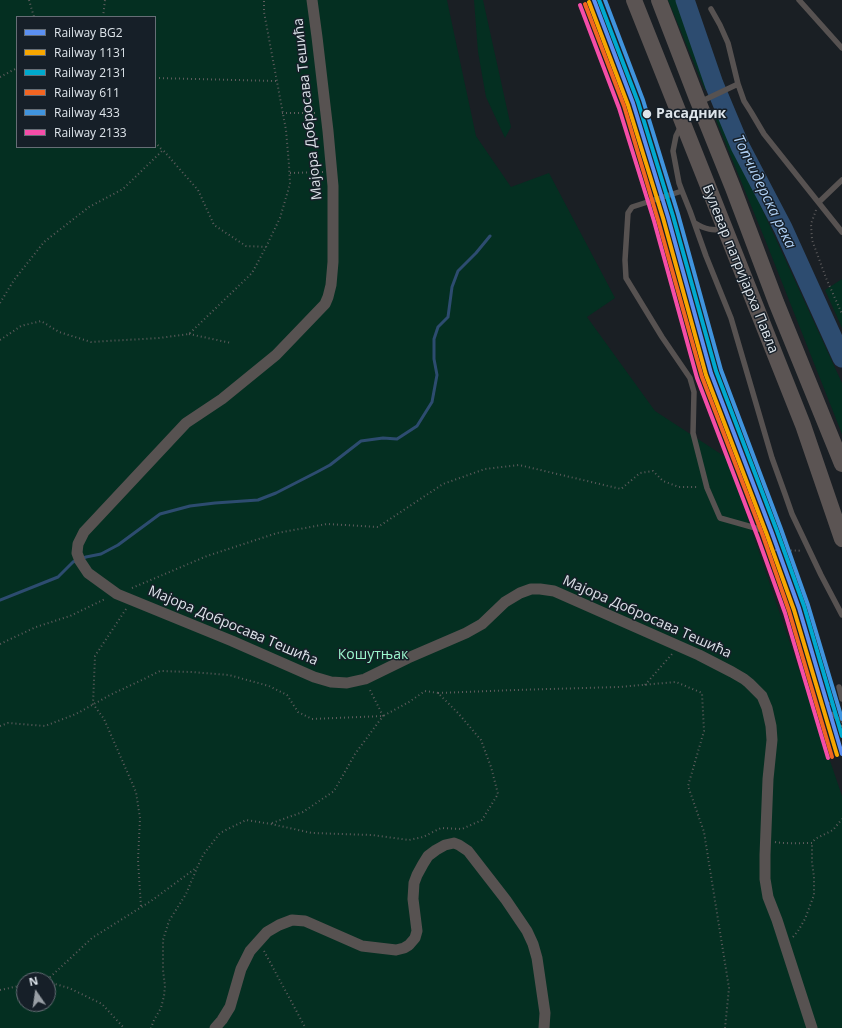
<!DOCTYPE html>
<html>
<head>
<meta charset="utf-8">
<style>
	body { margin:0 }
	#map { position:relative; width:842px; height:1028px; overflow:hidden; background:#1a1f24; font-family:"Open Sans",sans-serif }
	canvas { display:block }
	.legend { position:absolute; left:16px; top:16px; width:140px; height:132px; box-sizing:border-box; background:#161f28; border:1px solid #666e76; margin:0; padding:5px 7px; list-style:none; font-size:12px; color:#dde4ea }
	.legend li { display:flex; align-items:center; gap:8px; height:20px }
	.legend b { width:20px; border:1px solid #666e76 }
	.north { position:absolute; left:16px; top:972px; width:40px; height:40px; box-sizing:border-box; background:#161f28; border:1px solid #666e76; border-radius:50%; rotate:347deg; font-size:11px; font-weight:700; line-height:16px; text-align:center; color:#dde4ea }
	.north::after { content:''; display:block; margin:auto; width:14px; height:18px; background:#999fa5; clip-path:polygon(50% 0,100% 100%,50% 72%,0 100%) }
</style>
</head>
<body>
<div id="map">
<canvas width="842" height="1028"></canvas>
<ul class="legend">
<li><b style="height:5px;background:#5b8ff1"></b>Railway BG2</li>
<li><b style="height:5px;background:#f7a600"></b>Railway 1131</li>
<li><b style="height:5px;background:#00a9ce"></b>Railway 2131</li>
<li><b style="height:5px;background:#f26522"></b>Railway 611</li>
<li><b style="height:5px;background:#4094de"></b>Railway 433</li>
<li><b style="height:5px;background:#f54da8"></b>Railway 2133</li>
</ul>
<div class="north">N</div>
</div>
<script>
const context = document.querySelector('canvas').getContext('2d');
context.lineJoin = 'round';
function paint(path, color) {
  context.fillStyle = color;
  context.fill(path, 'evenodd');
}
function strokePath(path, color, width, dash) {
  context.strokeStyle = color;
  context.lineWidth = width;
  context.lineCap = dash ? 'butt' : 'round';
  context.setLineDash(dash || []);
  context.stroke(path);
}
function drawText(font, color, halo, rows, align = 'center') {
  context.font = font + ' "Open Sans",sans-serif';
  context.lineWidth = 3;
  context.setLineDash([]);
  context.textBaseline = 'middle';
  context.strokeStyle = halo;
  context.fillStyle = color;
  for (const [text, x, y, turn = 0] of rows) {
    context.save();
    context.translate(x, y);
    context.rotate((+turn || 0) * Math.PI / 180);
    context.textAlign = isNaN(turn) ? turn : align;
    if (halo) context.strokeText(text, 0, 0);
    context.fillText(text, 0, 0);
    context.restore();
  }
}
paint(new Path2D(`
	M0,0h447l1,5 28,131 35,51 38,-14 66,125 -28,19 68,94 72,47 115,338v232h-842zM17,17h138v130h-138zM24,980h24v24h-24z
	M474,0h9l28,127 -6,11 -19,-41 -8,-45z
	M668,0h14l29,87 -6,3z
	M719,115l123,268v51l-76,-192 -50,-122z
	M842,279v49l-17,-38z`), '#042f21');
strokePath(new Path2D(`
	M0,600l58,-23 15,-15 13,-5 15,-3 17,-9 42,-31 30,-8 25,-3 43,-3 18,-7 41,-21 13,-7 31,-24 22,-3 14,1 20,-13 15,-24 5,-27 -3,-16v-20l4,-12 10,-10 4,-30 6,-16 18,-18 14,-17`), '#2d4c70', 3);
strokePath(new Path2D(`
	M685,0l29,84 26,62 43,82 59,130`), '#2d4c70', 19);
strokePath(new Path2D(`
	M29,0l5,17
	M103,17l2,-17
	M0,77l17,-9
	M155,78l121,3
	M282,113h33
	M155,142l7,8
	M290,173l33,-1
	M816,210l-5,14 1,16 14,38 16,36
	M0,303l14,-23 30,-38 45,-35 34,-18 40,-39 35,40 16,35 32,21 20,1
	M189,334l42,9
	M0,340l21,-14 20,-5 18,11 32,10 68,-4 30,-4 63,-61 14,-26 14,-29 10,-34 -1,-19 -3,-35 -22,-118v-12
	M762,535c13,24 19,13 40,16
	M132,588l75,-32 70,-23 50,-9 51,3 65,-43 42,-15 34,-4 102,24 19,-16 13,-2 10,10 16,6h20
	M126,609l-31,47 -2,48 11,15 32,73 4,26 -2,42 3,47
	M0,644l36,-17 34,-11 35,-17
	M645,685l27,-31
	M438,693l77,-3 104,-3 57,-5 26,11 2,38 -16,55 16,46 25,156 -4,40
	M0,726l8,-3 37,3 31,-12 34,-19 34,-16 16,-8 31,1 38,3 40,11 18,9 11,17 14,7 71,-3 26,-14 16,-11 13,2 20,20 23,27 10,27 7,27 -16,26 -20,9 -21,-1 -18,9 -14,3 -37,-5 -60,-2 -41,-9 -25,-4 -26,13 -17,22 -6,13 -11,26 -17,27 -6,19v30l2,16 -1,10 -3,12 -7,12 -3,8
	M272,823l31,-11 31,-21 21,-37 28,-38 -14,-28
	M775,842c13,2 25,1 37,1l3,-4 18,-9 9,-11
	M793,937l5,-6 7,-12 9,-24v-18l-2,-15v-19
	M264,951l41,76v1
	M47,980l45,-42 59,-37 45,-33
	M48,982l21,6 33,16 22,24
	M0,990l24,-5`), '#5e5c5d', 2, [1, 3]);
strokePath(new Path2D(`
	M799,0l43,48
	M711,9l9,16 8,18 10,41 6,17 7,11 13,22 78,98
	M700,102l38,-18
	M681,126l-5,10 -3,15 6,32 3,8 8,20 16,45 25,62 41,140 13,36 7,20 29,61 21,40
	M682,191l-50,16 -4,6 -3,47 1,18 36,59 28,41 4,14 -1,41 14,55 13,30 39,11
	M819,202l23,-22
	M695,223c11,7 17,7 30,7
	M839,687l3,12`), '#575251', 5.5);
strokePath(new Path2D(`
	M312,0l5,37 11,94 5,55v76l-2,23 -3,12 -3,7 -49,51 -54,44 -36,24 -102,109 -6,12 -1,9 3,8 8,12 29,21 115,47 82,36 17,5 16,1 18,-4 43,-21 58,-25 16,-9 23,-22 15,-9 11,-4h9l14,2 145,64 33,17 12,7 5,4 13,13 5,12 4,18 1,14 -4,39 -3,76v24l3,18 9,23 35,108
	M215,1028l7,-8 8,-13 11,-38 9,-18 17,-19 12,-7 13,-5 13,1 57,25 34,4 8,-2 5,-3 6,-7 2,-7 -4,-32 1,-16 3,-8 6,-11 5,-8 8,-6 9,-5 9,-2 5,2 9,6 38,49 21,31 6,13 4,14 8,55 -1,15`), '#575251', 11);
strokePath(new Path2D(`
	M634,0l169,425 39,114
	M659,0l37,96 37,92 43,114 66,162`), '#5b5453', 16);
const rail = new Path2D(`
	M828,704l13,21`);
strokePath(rail, '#5b595a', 4.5);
strokePath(rail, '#161f28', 3, [9]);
strokePath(new Path2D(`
	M594,0l39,103 35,114 43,156 61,160 27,75 43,146`), '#5b8ff1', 4);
strokePath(new Path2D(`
	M589,2l39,103 35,113 43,157 61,160 27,75 43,145`), '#f7a600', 4);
strokePath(new Path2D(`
	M599,0l39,102 35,114 43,155 61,160 27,75 38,130`), '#00a9ce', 4);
strokePath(new Path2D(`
	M585,4l39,102 34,114 44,157 61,159 26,75 43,146`), '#f26522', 4);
strokePath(new Path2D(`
	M605,0l38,100 35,114 43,156 60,159 27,76 34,114`), '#4094de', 4);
strokePath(new Path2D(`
	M580,5l39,103 35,113 43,157 61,160 27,75 43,145`), '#f54da8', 4);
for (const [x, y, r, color] of [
	[647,114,5,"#dde4ea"]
]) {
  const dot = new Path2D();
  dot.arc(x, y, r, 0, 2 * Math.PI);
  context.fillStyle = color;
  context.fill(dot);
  strokePath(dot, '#161f28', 1.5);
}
drawText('14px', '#dde4ea', '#161f28', [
	["Мајора Добросава Тешића",308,109,-96],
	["Булевар патријарха Павла",740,269,68],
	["Мајора Добросава Тешића",647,617,24],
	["Мајора Добросава Тешића",233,626,23]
]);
drawText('bold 14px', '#dde4ea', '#161f28', [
	["Расадник",656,114]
], 'left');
drawText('14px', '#9bf6cd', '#161f28', [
	["Кошутњак",373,655]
]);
drawText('italic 15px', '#b1d2f7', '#161f28', [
	["Топчидерска река",764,192,64]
]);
</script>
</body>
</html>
